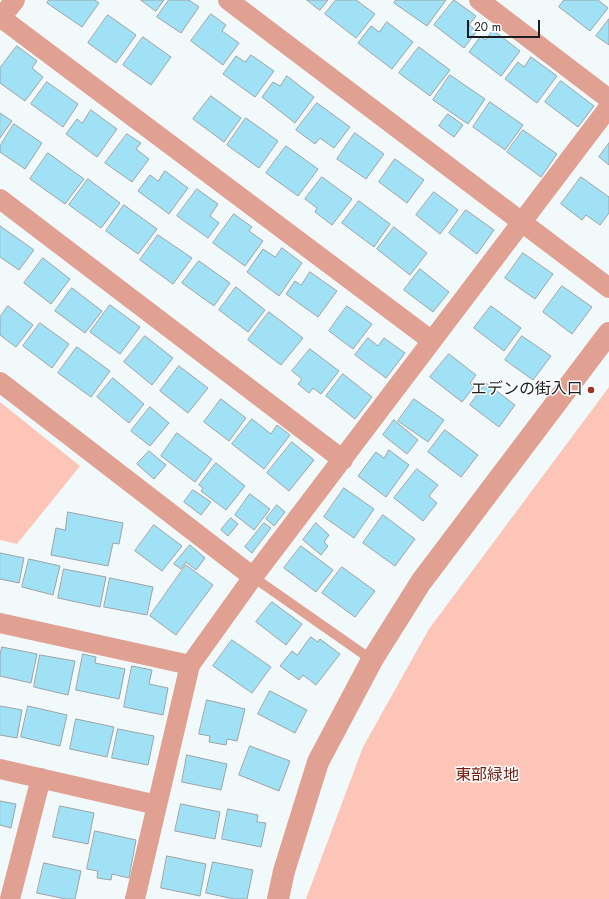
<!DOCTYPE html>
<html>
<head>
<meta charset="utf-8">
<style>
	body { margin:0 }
	#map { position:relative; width:609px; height:899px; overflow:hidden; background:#f2f9fb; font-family:Jost,sans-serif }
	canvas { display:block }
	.scale { position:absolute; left:467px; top:20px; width:73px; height:18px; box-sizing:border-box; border:2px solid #1a1c1d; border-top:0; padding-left:5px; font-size:12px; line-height:14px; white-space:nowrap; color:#1a1c1d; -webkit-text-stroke:3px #fff; paint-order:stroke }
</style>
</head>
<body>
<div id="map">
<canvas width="609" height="899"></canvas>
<div class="scale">20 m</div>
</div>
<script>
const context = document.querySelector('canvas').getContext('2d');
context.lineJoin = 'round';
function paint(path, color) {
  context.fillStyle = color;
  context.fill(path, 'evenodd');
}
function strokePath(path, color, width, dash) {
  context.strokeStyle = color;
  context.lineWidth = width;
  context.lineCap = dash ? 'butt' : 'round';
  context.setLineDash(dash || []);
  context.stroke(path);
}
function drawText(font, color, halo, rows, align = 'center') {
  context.font = font + ' Jost,"Noto Sans JP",sans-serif';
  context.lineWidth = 3;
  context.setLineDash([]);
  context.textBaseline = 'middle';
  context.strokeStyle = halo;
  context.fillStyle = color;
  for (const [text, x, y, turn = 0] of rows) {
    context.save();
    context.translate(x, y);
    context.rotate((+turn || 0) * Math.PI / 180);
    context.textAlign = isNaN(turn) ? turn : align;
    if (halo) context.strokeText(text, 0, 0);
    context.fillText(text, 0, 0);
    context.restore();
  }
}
paint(new Path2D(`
	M609,387v512h-303l57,-152 66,-118z
	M0,402l80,64 -63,78 -17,-4z`), '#fcc5b8');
const building = new Path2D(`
	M49,0h46l4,3 -17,24 -35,-24z
	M141,0h23l-8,11z
	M169,0h20l10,7 -18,26 -24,-16z
	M307,0h21l-8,10z
	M336,0h20l19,14 -19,24 -31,-24z
	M396,0h50l-19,26 -33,-23z
	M454,0l22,16 -7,9 8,6 -13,17 -30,-23z
	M564,0h34l10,8 -18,23 -31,-24z
	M211,14l15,11 -4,6 17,12 -16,22 -32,-24z
	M108,15l28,20 -20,28 -28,-20z
	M609,19v26l-13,-9z
	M387,22l26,20 -21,27 -34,-26 13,-17 8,6z
	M493,30l27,21 -19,25 -32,-24 12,-16 4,4z
	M143,37l28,20 -20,28 -28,-20z
	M17,46l20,15 -5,7 11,9 -18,24 -25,-18v-15z
	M419,47l31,23 -20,26 -31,-23z
	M251,55l23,16 -19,26 -32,-23 13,-18 9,6z
	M531,57l26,19 -20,27 -32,-24 13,-17 6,5z
	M450,75l35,24 -17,25 -35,-24z
	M287,76l27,21 -19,26 -33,-26 11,-15 7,4z
	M561,81l33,25 -16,21 -33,-25z
	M47,82l31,22 -15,23 -32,-23z
	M211,96l30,22 -17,24 -31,-23z
	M490,102l33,23 -18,25 -32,-23z
	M317,103l33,24 -16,21 -14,-10 -5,6 -19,-14z
	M91,110l26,19 -20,28 -31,-23 11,-15 5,4z
	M0,113l12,8 -12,17z
	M448,114l15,11 -9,12 -15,-11z
	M246,118l32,23 -19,27 -32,-23z
	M14,124l28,19 -17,26 -25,-17v-6z
	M523,130l34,24 -16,23 -34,-25z
	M355,133l29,21 -18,25 -29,-20z
	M127,134l14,9 -5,6 13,10 -17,23 -27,-19z
	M609,143v22l-10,-8z
	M286,146l32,23 -20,27 -32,-23z
	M48,153l36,26 -19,25 -35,-25z
	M395,159l29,21 -17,23 -28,-21z
	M165,171l23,17 -19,26 -31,-23 12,-16 8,6z
	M322,177l30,22 -20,26 -17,-13 2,-4 -12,-9z
	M581,177l28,20v16l-9,12 -14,-10 -4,5 -21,-16z
	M88,179l32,24 -19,25 -32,-23z
	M197,189l21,15 -8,12 9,7 -11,15 -31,-22z
	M434,192l24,18 -18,24 -24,-19z
	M359,201l31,23 -16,23 -32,-24z
	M124,205l33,24 -19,25 -32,-23z
	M466,210l28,20 -17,24 -28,-21z
	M234,214l18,13 -3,4 14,10 -18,25 -32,-23z
	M0,226l34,24 -15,20 -19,-13z
	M394,227l33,26 -17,22 -33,-26z
	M158,235l34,23 -19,26 -33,-24z
	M282,248l20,15 -23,33 -32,-24 16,-23 12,8z
	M523,253l30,21 -18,25 -30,-21z
	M43,258l27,21 -19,25 -27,-21z
	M199,261l31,22 -16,23 -32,-23z
	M420,269l29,23 -16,20 -29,-22z
	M310,272l27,19 -19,26 -32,-23 9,-13 6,4z
	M562,286l30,21 -20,27 -29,-22z
	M236,287l29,23 -17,22 -29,-22z
	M72,288l30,23 -17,22 -30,-22z
	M110,305l30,22 -20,27 -30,-22z
	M8,306l25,19 -17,22 -16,-12v-18z
	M347,306l25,18 -19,25 -24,-18z
	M491,306l30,22 -17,23 -30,-23z
	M269,312l34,26 -22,27 -33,-25z
	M40,323l29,21 -17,24 -29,-22z
	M145,336l28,22 -21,27 -28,-23z
	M522,336l29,20 -18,24 -28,-20z
	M368,338l10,8 6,-8 21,15 -19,25 -31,-23z
	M77,347l33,24 -19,26 -33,-24z
	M310,349l29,22 -18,23 -8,-6 -4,5 -11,-9 4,-5 -10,-8z
	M449,354l27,21 -6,8 4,4 -12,15 -32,-25z
	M179,366l29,22 -20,25 -28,-22z
	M343,374l29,23 -17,22 -29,-23z
	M113,378l31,26 -15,19 -32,-26z
	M486,383l29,22 -16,22 -29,-22z
	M221,399l25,19 -17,23 -25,-19z
	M414,399l30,21 -16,22 -30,-21z
	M150,407l19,16 -19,23 -19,-15z
	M252,419l19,15 6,-9 13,10 -26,34 -32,-25z
	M394,420l24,20 -11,14 -24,-19z
	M445,430l33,25 -17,22 -33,-25z
	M177,433l35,26 -17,23 -34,-26z
	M292,442l22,18 -25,31 -22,-18z
	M389,450l20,15 -23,32 -28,-21 18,-24 8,6z
	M149,451l17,14 -12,14 -17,-15z
	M216,463l29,23 -19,24 -25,-19 2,-3 -4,-3z
	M417,469l21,16 -9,11 8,7 -14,18 -29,-23z
	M344,488l30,21 -20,29 -30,-21z
	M193,490l18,12 -10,13 -17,-13z
	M250,494l20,15 -16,21 -19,-15z
	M277,505l8,7 -11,14 -8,-7z
	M68,512l55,11 -4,21 -6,-1 -5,23 -57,-11 5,-27 9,2z
	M383,515l32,24 -20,27 -32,-23z
	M231,518l7,6 -10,12 -7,-6z
	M264,523l7,5 -19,25 -7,-6z
	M316,523l13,12 -5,7 4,4 -7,9 -18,-15z
	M154,525l28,21 -20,25 -27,-20z
	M190,545l15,13 -9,12 -10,-8 -5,7 -7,-5z
	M301,546l32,24 -17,22 -32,-24z
	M0,553l24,5 -5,25 -19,-4z
	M29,559l31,7 -7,29 -31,-8z
	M186,565l27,20 -37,50 -26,-19z
	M342,567l33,24 -20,26 -33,-24z
	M64,569l42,8 -6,30 -42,-9z
	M110,578l43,9 -6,28 -43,-8z
	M272,602l30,22 -16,21 -30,-23z
	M311,637l7,5 2,-3 20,15 -24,31 -13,-10 -4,5 -19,-14 12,-15 5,4z
	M232,640l39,27 -19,26 -39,-27z
	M2,647l35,7 -6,29 -31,-7v-20z
	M83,654l13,3 -1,6 30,6 -6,30 -43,-9z
	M40,655l35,6 -7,34 -34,-8z
	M132,666l20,4 -3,14 19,4 -5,27 -39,-8z
	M270,691l37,19 -12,23 -37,-19z
	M207,700l38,9 -8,32 -10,-2 -1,6 -17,-3 1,-6 -11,-2z
	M0,706l22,4 -5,28 -17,-3z
	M28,706l39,9 -7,31 -39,-9z
	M76,719l38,8 -7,30 -37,-8z
	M118,729l36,7 -6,29 -36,-7z
	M250,746l40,15 -11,30 -40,-16z
	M187,755l40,9 -6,26 -39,-8z
	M0,801l16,3 -5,24 -11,-3z
	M181,804l39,8 -5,27 -40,-8z
	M60,806l34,7 -6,31 -35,-7z
	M228,809l30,6 -1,7 9,1 -5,24 -39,-8z
	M95,831l41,9 -7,38 -17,-4 -1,6 -14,-2 1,-7 -11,-2z
	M167,856l39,8 -6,32 -39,-8z
	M213,862l40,8 -6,29h-13l-28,-6z
	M44,863l37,8 -6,28h-9l-29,-6z`);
paint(building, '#a1e1f5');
strokePath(building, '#9ca3a5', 1);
strokePath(new Path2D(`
	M253,577l119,83`), '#e0a092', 10);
strokePath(new Path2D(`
	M228,0l381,288
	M479,0l130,99
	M0,17l432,324
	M0,19l15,-19
	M0,199l343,261
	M0,382l253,195
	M0,623l190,42
	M0,769l157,36
	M10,899l31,-121
	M135,899l55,-234 63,-88 356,-470`), '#e0a092', 20);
strokePath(new Path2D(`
	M278,899l6,-28 34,-109 54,-102 49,-78 188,-249`), '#e0a092', 22);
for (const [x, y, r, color] of [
	[591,390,4,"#9e3521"]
]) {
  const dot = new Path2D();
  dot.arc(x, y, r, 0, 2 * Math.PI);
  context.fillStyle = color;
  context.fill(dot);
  strokePath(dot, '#fff', 1.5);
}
drawText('16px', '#1a1c1d', '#fff', [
	["エデンの街入口",583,390]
], 'right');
drawText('16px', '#6f1e0e', '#fff', [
	["東部緑地",487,776]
]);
</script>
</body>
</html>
